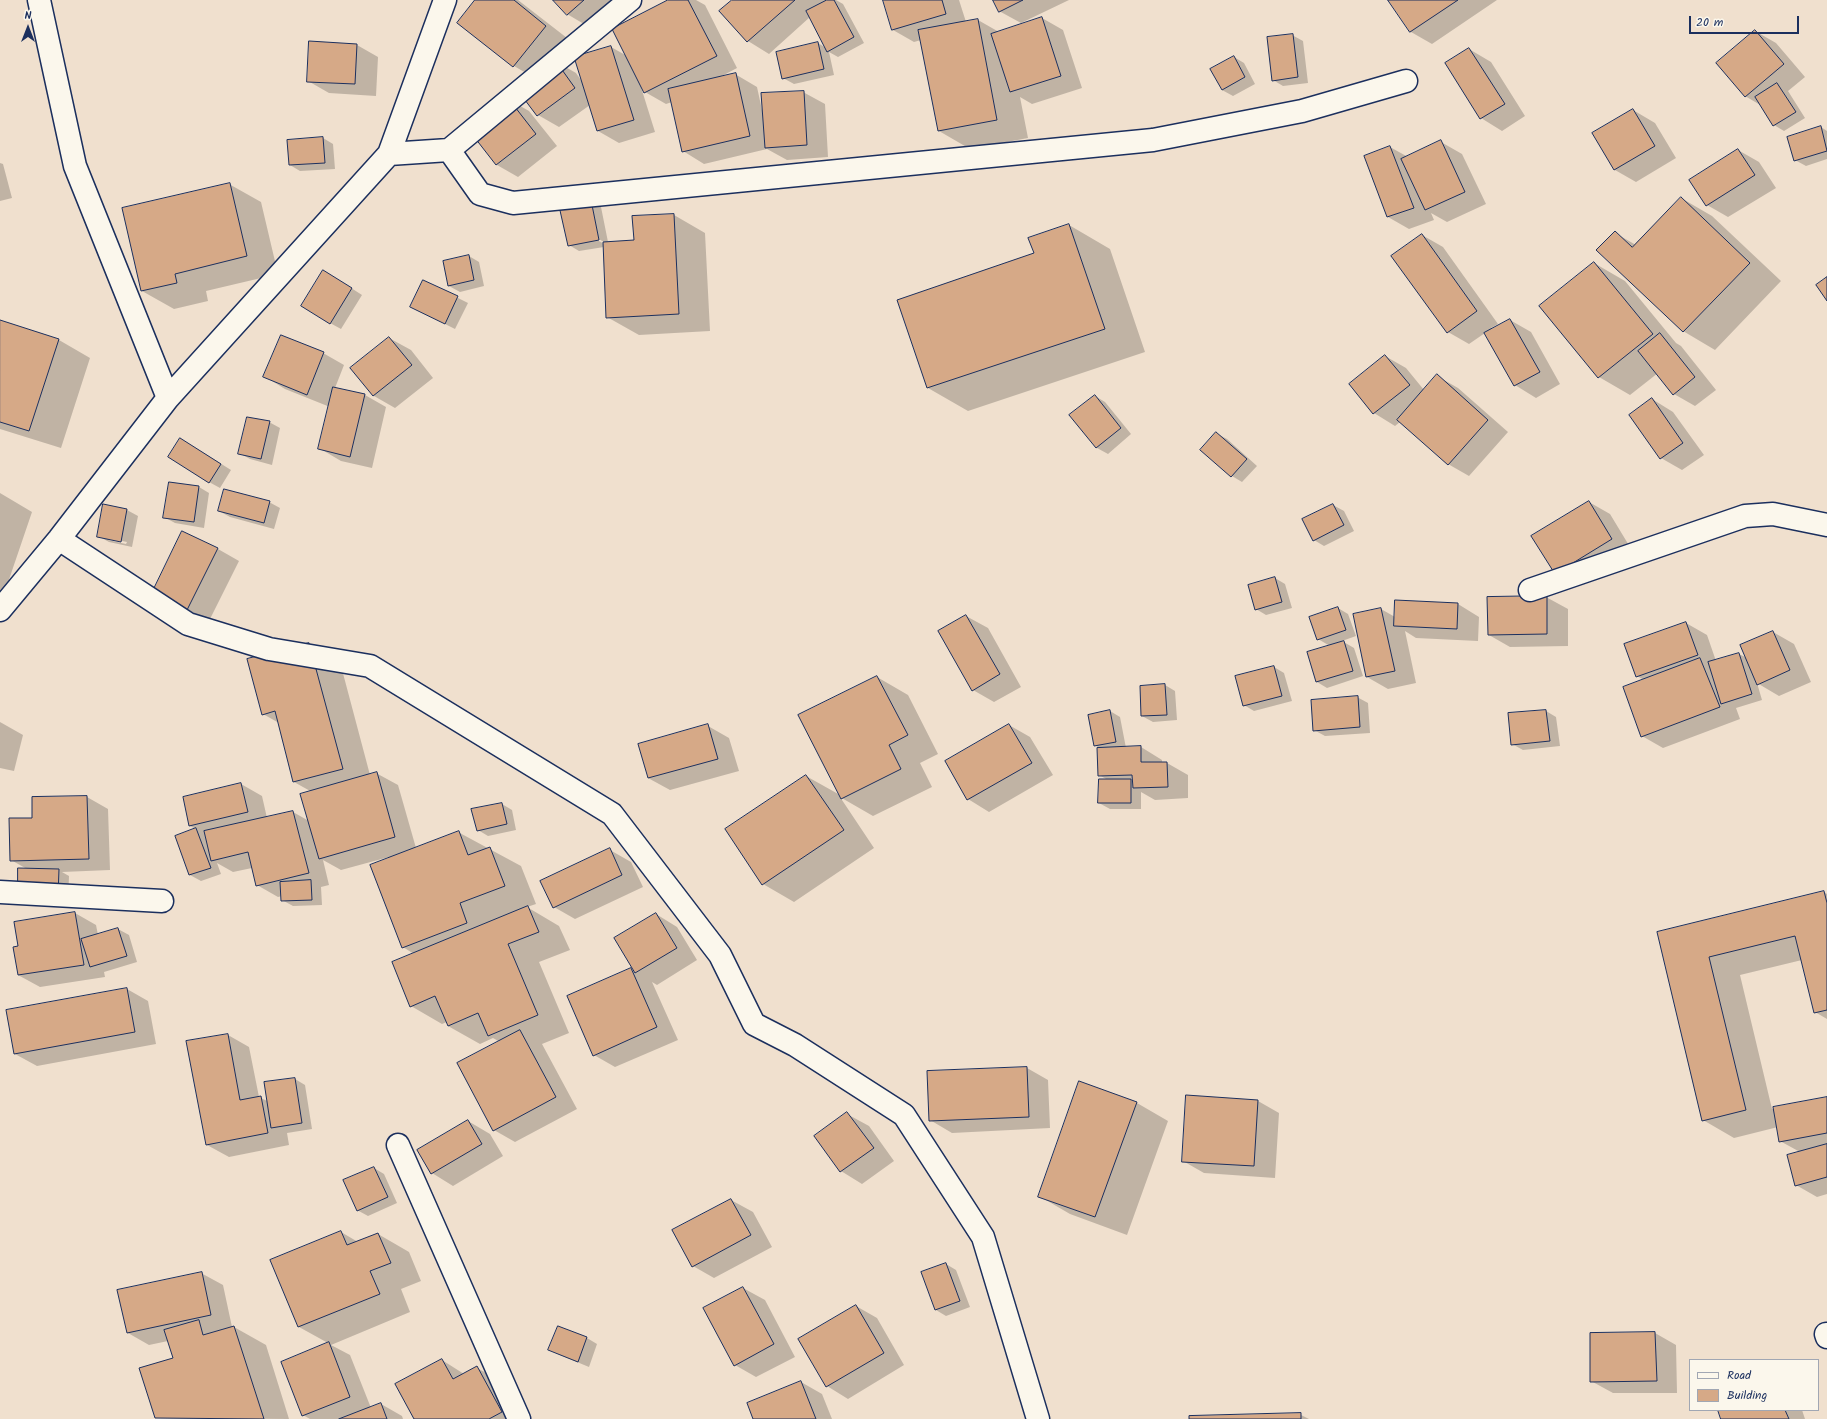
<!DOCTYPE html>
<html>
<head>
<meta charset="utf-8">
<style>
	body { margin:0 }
	#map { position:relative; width:1827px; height:1419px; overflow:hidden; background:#f0e0ce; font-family:Kalam,sans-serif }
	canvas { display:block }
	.legend { position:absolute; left:1689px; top:1359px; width:130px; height:52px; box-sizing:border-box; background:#fbf7ec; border:1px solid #a1a7b3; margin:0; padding:5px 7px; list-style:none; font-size:12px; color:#1b2f5e }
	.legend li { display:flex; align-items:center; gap:8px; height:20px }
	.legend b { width:20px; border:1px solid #a1a7b3 }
	.north { position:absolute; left:8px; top:8px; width:40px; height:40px; -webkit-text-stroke:3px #fbf7ec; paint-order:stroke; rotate:0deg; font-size:11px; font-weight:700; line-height:16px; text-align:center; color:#1b2f5e }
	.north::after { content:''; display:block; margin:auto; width:14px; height:18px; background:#1b2f5e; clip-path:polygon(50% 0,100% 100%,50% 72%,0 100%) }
	.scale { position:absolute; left:1689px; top:16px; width:110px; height:18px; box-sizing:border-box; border:2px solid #1b2f5e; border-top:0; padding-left:5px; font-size:12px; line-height:14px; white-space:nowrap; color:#1b2f5e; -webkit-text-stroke:3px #fbf7ec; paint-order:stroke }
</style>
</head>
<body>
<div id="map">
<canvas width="1827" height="1419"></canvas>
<ul class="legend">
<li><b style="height:5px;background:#fbf7ec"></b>Road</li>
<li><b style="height:11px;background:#d6a987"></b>Building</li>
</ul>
<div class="north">N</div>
<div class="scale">20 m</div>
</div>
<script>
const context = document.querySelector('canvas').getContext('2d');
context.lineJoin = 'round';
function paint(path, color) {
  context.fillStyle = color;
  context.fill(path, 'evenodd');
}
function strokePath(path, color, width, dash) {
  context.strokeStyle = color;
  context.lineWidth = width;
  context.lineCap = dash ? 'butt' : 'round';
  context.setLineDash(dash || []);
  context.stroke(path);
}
paint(new Path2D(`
	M476,0h42l49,38 -12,23 21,12 7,10 28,-36 16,9 43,-56h26l9,5 32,63 -17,9 15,-3 22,13 5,23 41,-18 22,12 3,53 -41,3 -20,-11 -63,15 -21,-13 -11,-49 -6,2 -21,-12 -5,-8 15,48 -36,11 -21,-12 -8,-26 -31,22 -21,-12 -5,-38 -19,-11 -56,-44z
	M554,0h64l-29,27 -22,-13z
	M733,0h103l7,4 21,39 -26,14 -9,-5 5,23 -40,9 -11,-6 35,-35 8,5 -16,-31 -41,37 -21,-13z
	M884,0h75l7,22 12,-2 21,12 43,-14 21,12 19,58 -50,16 -12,-7 8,41 -58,11 -31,-18 -18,-91 -7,2 -21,-12z
	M994,0h75l-48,23 -22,-12z
	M1389,0h108l-65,44 -21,-12z
	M1755,31l21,12 29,34 -17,14 17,27 -21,13 -10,-6 -12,-19 -17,-10z
	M1292,35l11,6 5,42 -25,3 -10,-6z
	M357,45l21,12 -2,39 -47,-3 -21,-12z
	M1469,49l22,13 34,54 -23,15 -21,-13z
	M1234,57l10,6 11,21 -22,12 -11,-6z
	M508,99l21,12 28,35 -39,31 -21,-12 -28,-35z
	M1633,110l22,13 21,35 -40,24 -21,-12 -21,-37z
	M1821,127l6,4v28l-21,7 -11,-6z
	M323,138l10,6 2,25 -35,2 -10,-6z
	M1441,142l21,12 24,50 -39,18 -16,-9 3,7 -25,9 -21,-12 -22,-61 24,-9 18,10z
	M1738,150l21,12 17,26 -48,29 -21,-12z
	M0,163l3,1 9,34 -12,3z
	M229,184l32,18 17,72 -72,17 2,10 -34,8 -32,-18z
	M1681,198l31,18 69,65 -66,69 -32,-19 -68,-98 21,12z
	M591,201l10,6 7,35 27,-1 39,-26 31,18 5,98 -71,4 -32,-18 -3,-70 -25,4 -10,-6zM595,237l9,5v2l-10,-6z
	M1069,225l41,24 35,103 -177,59 -40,-23 -30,-88 137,-46z
	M1422,235l21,12 55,77 -7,4 1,2 18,-10 21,12 29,52 -24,14 -21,-13 -30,-52 -16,11 -21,-12z
	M469,256l10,6 5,24 -24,6 -11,-6 -5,-24z
	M1594,263l31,18 51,62 5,3 35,44 -21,16 -21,-12 -16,-21 -28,22 -31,-18 -58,-71z
	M334,277l28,18 -21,34 -11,-6z
	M424,281l44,22 -13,26 -44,-22z
	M0,321l59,19 31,18 -29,90 -61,-19z
	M389,338l22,12 22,28 -38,30 -21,-12 -22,-28z
	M323,353l21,12 -9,23 30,7 21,12 -14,61 -31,-7 -22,-13 11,-41 -45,-18 -21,-13z
	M1385,356l21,12 18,22 13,-14 21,12 50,44 -39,44 -21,-12 -48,-42 -5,4 -21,-13 -24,-29z
	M1095,396l10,6 26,32 -23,20 -11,-6 -26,-33z
	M1652,399l21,13 31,43 -22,15 -21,-12z
	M269,422l11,6 -8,37 -22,-6 -11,-6z
	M1216,433l11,6 30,27 -15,16 -10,-6 -30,-27z
	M191,445l40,25 -11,18 -11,-6z
	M199,487l10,6 -5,35 -29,-5 -11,-6z
	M0,493l32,19 -32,94z
	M269,502l11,6 -6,21 -44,-12 -11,-6z
	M1589,502l21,12 23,38 -78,21z
	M104,505l23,5 11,6 -6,31 -23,-5 -11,-6zM108,538l19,4 -1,2 -18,-4z
	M1333,505l11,6 10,20 -30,15 -10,-6z
	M218,549l21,12 -31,62 -56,-28z
	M1275,578l10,6 7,24 -26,7 -10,-6z
	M1546,597l22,12v37l-58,1 -21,-12z
	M1458,604l21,13 -1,24 -62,-3 -11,-7 11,52 -28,6 -21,-12 -13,-62 27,-6 14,8z
	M1338,608l10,6 8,22 -14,5 12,7 9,28 -36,12 -10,-6 13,-36 -12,-7z
	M966,616l22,12 33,59 -27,15 -21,-12z
	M1686,623l21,12 9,26 23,-7 8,4 26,-26 21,12 17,38 -32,14 -22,-13 5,17 -26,8 4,11 -77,29 -21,-12 2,-56 -7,-4z
	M308,644l32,18 30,113 6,-2 22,12 18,63 42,-16 63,34 15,38 -9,3 32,19 11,24 -31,12 30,71 -27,11 35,65 -62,33 -21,-12 6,-88 -7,-4 -13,6 -32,-18 -1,-4 -5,2 -31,-18 3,-52 -11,-7 -14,-90 -48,13 -18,-10 6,25 -8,2 1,18 -29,1 -11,-6v-4l-4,1 -21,-12 -5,-17 -19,4 -16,-9 4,11 -20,7 -11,-6 -14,-39 20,-7 -6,-3 -6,-28 57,-14 21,12 5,22 26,-6 16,9 3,-29 -18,-10 -15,-59 -16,-9z
	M1274,667l10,6 8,28 -38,10 -10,-6z
	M877,677l31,18 30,59 -18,9 12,24 -59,29 -33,-19 34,51 -80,54 -31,-18 -37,-55 80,-53 34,19z
	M1165,685l10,6 2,29 -24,2 -11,-6z
	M1357,697l11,6 2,30 -45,3 -11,-6z
	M1110,711l10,6 6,31 15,-1 21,13v3h5l21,12v23l-33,2 -14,-8v17h-31l-11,-6 9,-23 -9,-5 2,-26 -6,-4z
	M1546,711l10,6 4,29 -37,4 -11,-6z
	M0,722l23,13 -9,36 -14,-3z
	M1009,725l21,12 23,38 -64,37 -21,-13z
	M708,726l21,12 10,33 -69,19 -22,-12z
	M87,797l21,12 2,61 -48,2 7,4 -1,26 -41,-33 -16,-9 22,-41z
	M502,804l10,6 4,20 -28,6 -10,-6z
	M610,850l21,12 12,25 -68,32 -21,-12z
	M1824,892l3,2v125l-12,-7 -13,-52 -62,15 32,134 55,-11v96l-10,3 -21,-12 4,-33 -20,-11 -2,-14 -44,11 -31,-18 -45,-188z
	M75,913l21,12 2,10 20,-6 11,6 8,27 -33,10 1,5 -65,10 -22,-12 1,-28z
	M656,914l21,13 20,33 -40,25 -5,-3 26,58 -63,27 -21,-12 36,-86 5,3z
	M127,989l21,12 8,43 -119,22 -22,-12z
	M228,1035l21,12 10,50 8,4 28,-22 10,6 7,44 -25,4 2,12 -60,12 -22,-12z
	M1027,1068l21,12 2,48 -98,5 -22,-13z
	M1080,1082l57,21 31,18 -41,114 -57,-21 -31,-18z
	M1258,1101l21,12 -4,65 -71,-5 -21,-12z
	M847,1114l22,12 25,35 -32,23 -21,-13z
	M468,1121l22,13 13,22 -50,30 -21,-13z
	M374,1168l10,6 13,29 -29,13 -11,-6z
	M731,1200l22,12 19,35 -58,31 -21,-12z
	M341,1232l17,10 20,-8 31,18 12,29 -20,8 9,23 -79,33 19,10 21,53 10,-4 21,12 1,3h-93l-7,-4 25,-72 -29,-16 -27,-67z
	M946,1264l10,6 14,37 -24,9 -10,-6z
	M201,1273l22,12 9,42h2l32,18 23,74 -133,-1 18,-59 -6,-18 -19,4 -21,-12z
	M743,1288l22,12 30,57 -39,20 -21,-12z
	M856,1306l21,12 27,47 -56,34 -21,-13z
	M558,1327l29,11 10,6 -8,23 -29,-12 -10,-5z
	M1655,1333l21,12 1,48h-64l-22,-12v-47z
	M442,1360l22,14 13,-6 22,12 20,39h-104z
	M801,1382l21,12 10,25h-78z
	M1719,1410h83l3,9h-83z
	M1301,1415l8,4h-119z`), '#0003');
const building = new Path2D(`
	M475,0h39l32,26 -33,41 -56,-44z
	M553,0h31l-17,15z
	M668,0h20l29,56 -73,37 -32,-64z
	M732,0h63l-48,42 -28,-31z
	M827,0h7l20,37 -27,15 -21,-41z
	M883,0h59l4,14 -54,16z
	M993,0h30l-24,12z
	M1388,0h70l-48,32z
	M1042,17l19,59 -51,16 -19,-58z
	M978,19l19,101 -59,11 -20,-101z
	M1755,30l29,34 -39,33 -29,-34z
	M1293,34l5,43 -26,4 -5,-44z
	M309,41l48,3 -2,40 -48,-2z
	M818,42l6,27 -42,10 -6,-27z
	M611,46l23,74 -37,11 -23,-74z
	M1469,48l36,56 -25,15 -35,-56z
	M1234,56l11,21 -23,13 -12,-21z
	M555,60l20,28 -38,28 -21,-28z
	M736,73l14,63 -68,16 -14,-63z
	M1777,83l19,29 -23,14 -18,-29z
	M804,91l3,54 -42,3 -4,-55z
	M508,98l28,36 -40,31 -28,-36z
	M1633,109l22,37 -41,24 -22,-37z
	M1821,126l6,25 -33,10 -7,-24z
	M323,137l2,26 -36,2 -2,-25z
	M1441,140l24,52 -40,18 -24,-51z
	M1390,146l24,62 -27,9 -23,-61z
	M1738,149l17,26 -49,31 -17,-26z
	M230,183l17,73 -72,18 2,9 -36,8 -19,-83z
	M1681,197l69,66 -67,69 -87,-82 19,-19 17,16z
	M591,200l8,40 -31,6 -9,-40z
	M674,214l5,100 -73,4 -3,-76 31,-2 -2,-24z
	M1069,224l36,105 -178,59 -30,-88 137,-47 -6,-15z
	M1422,234l55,77 -30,22 -56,-77z
	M469,255l5,25 -26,6 -5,-25z
	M1594,262l59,72 -55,44 -59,-72z
	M323,270l29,18 -22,36 -29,-18z
	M1827,277v24l-11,-16z
	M423,280l35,16 -13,28 -35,-17z
	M1510,319l30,53 -26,14 -30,-53z
	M0,320l59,19 -30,92 -29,-9z
	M1660,333l35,44 -22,18 -35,-44z
	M281,335l43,17 -17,43 -44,-18z
	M389,337l23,28 -39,31 -23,-28z
	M1385,355l25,30 -37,29 -24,-30z
	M1437,374l51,46 -40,45 -51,-45z
	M333,387l32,7 -15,63 -32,-8z
	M1095,395l26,33 -25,20 -27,-33z
	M1652,398l31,45 -23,16 -31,-44z
	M247,417l23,4 -9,38 -23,-5z
	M1216,432l31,27 -16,18 -31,-27z
	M180,438l41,26 -12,19 -41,-26z
	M169,482l30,4 -5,36 -31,-4z
	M224,489l46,12 -6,22 -46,-12z
	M1589,501l23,38 -57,35 -24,-38z
	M103,504l24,5 -6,33 -24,-5z
	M1333,504l11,21 -31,16 -11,-22z
	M182,531l36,17 -32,64 -35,-17z
	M1275,577l7,25 -27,8 -7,-25z
	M1547,596v38l-59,1 -1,-38z
	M1395,600l63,3 -1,26 -63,-3z
	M1338,607l8,23 -29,10 -8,-23z
	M1381,608l14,63 -29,6 -13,-63z
	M966,615l34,59 -28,17 -34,-60z
	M1686,622l12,33 -62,22 -12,-33z
	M1773,631l17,39 -33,15 -17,-40z
	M1344,641l9,30 -37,11 -9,-30z
	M309,643l34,126 -50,13 -18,-71 -13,4 -15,-56z
	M1739,653l13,41 -31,10 -13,-42z
	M1700,658l20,49 -79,30 -18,-50z
	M1274,666l8,30 -39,10 -8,-30z
	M877,676l31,59 -19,10 12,24 -60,30 -43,-84z
	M1165,684l2,31 -26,1 -1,-30z
	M1358,696l2,31 -47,4 -2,-31z
	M1110,710l6,32 -22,4 -6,-31z
	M1546,710l4,31 -39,4 -3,-32z
	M708,724l10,35 -70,19 -10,-34z
	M1009,724l23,39 -65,37 -22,-39z
	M1141,746v16h26l1,25 -35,1 -1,-13 -34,1 -1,-28z
	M377,772l18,65 -76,22 -19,-65z
	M806,775l38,55 -82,55 -37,-56z
	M1099,779h32v24h-33z
	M241,783l7,29 -59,14 -6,-29z
	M87,796l2,63 -79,2 -1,-43h23v-21z
	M502,803l5,21 -30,7 -6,-22z
	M293,811l16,62 -53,13 -8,-34 -37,9 -7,-30z
	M196,828l15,40 -22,7 -14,-39z
	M459,831l9,24 22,-8 15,39 -45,17 7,20 -65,25 -32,-83z
	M610,848l12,27 -69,33 -13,-27z
	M18,868l41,1 -1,27 -40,-1z
	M311,880l1,20 -31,1 -1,-19z
	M1824,891l3,12v107l-13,3 -19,-77 -86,21 37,153 -44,11 -45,-189z
	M528,906l11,26 -31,12 30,71 -50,21 -10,-23 -30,13 -13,-30 -25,11 -18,-45z
	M75,912l9,53 -66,10 -5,-28 5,-1 -4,-24z
	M656,913l21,35 -42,25 -21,-35z
	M118,928l9,28 -37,11 -9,-28z
	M631,968l26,59 -64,29 -26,-60z
	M127,988l8,44 -121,22 -8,-44z
	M520,1030l36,67 -63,34 -36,-68z
	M228,1034l12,66 21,-4 7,37 -62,12 -20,-104z
	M1027,1067l2,50 -100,4 -2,-50z
	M295,1078l7,45 -31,5 -7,-46z
	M1079,1081l58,21 -42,115 -57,-20z
	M1186,1095l72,5 -4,66 -72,-4z
	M1827,1097v36l-48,9 -6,-35z
	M847,1112l27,36 -34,24 -26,-36z
	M468,1120l14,24 -51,30 -14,-24z
	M1827,1144v33l-32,9 -8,-31z
	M374,1167l14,30 -31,14 -14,-31z
	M731,1199l20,36 -59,32 -20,-37z
	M341,1231l6,14 31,-12 13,30 -21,8 10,23 -82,33 -28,-67z
	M946,1263l14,38 -25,9 -14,-38z
	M202,1272l9,43 -84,18 -10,-43z
	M743,1287l31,57 -40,22 -31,-58z
	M856,1305l28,48 -58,34 -28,-48z
	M199,1320l4,15 31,-9 30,93 -109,-1 -16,-50 34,-10 -9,-28z
	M558,1326l29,11 -9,25 -30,-12z
	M1655,1332l2,49 -67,1v-49z
	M329,1342l21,55 -48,19 -21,-54z
	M442,1359l11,20 24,-13 25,46 -13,7h-75l-19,-35z
	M801,1381l15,38h-63l-6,-16z
	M381,1403l6,16h-48z
	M1718,1410h67l4,9h-68z
	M1301,1413v6h-112v-3z`);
paint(building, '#d6a987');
strokePath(building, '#1b2f5e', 1);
const minor = new Path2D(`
	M39,0l36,166 93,232
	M449,150l31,44 33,9 640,-63 149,-29 104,-30
	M389,154l60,-4 181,-150
	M59,539l129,85 81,25 101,17 242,148 108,141 34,69 41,21 109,70 79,122 55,182
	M1530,590l215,-74 28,-2 54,11
	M0,610l59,-71 109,-141 221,-244 56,-154
	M0,892l162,9
	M398,1145l121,274
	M1826,1334l1,3`);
strokePath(minor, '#1b2f5e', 25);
strokePath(minor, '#fbf7ec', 22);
</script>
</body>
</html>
